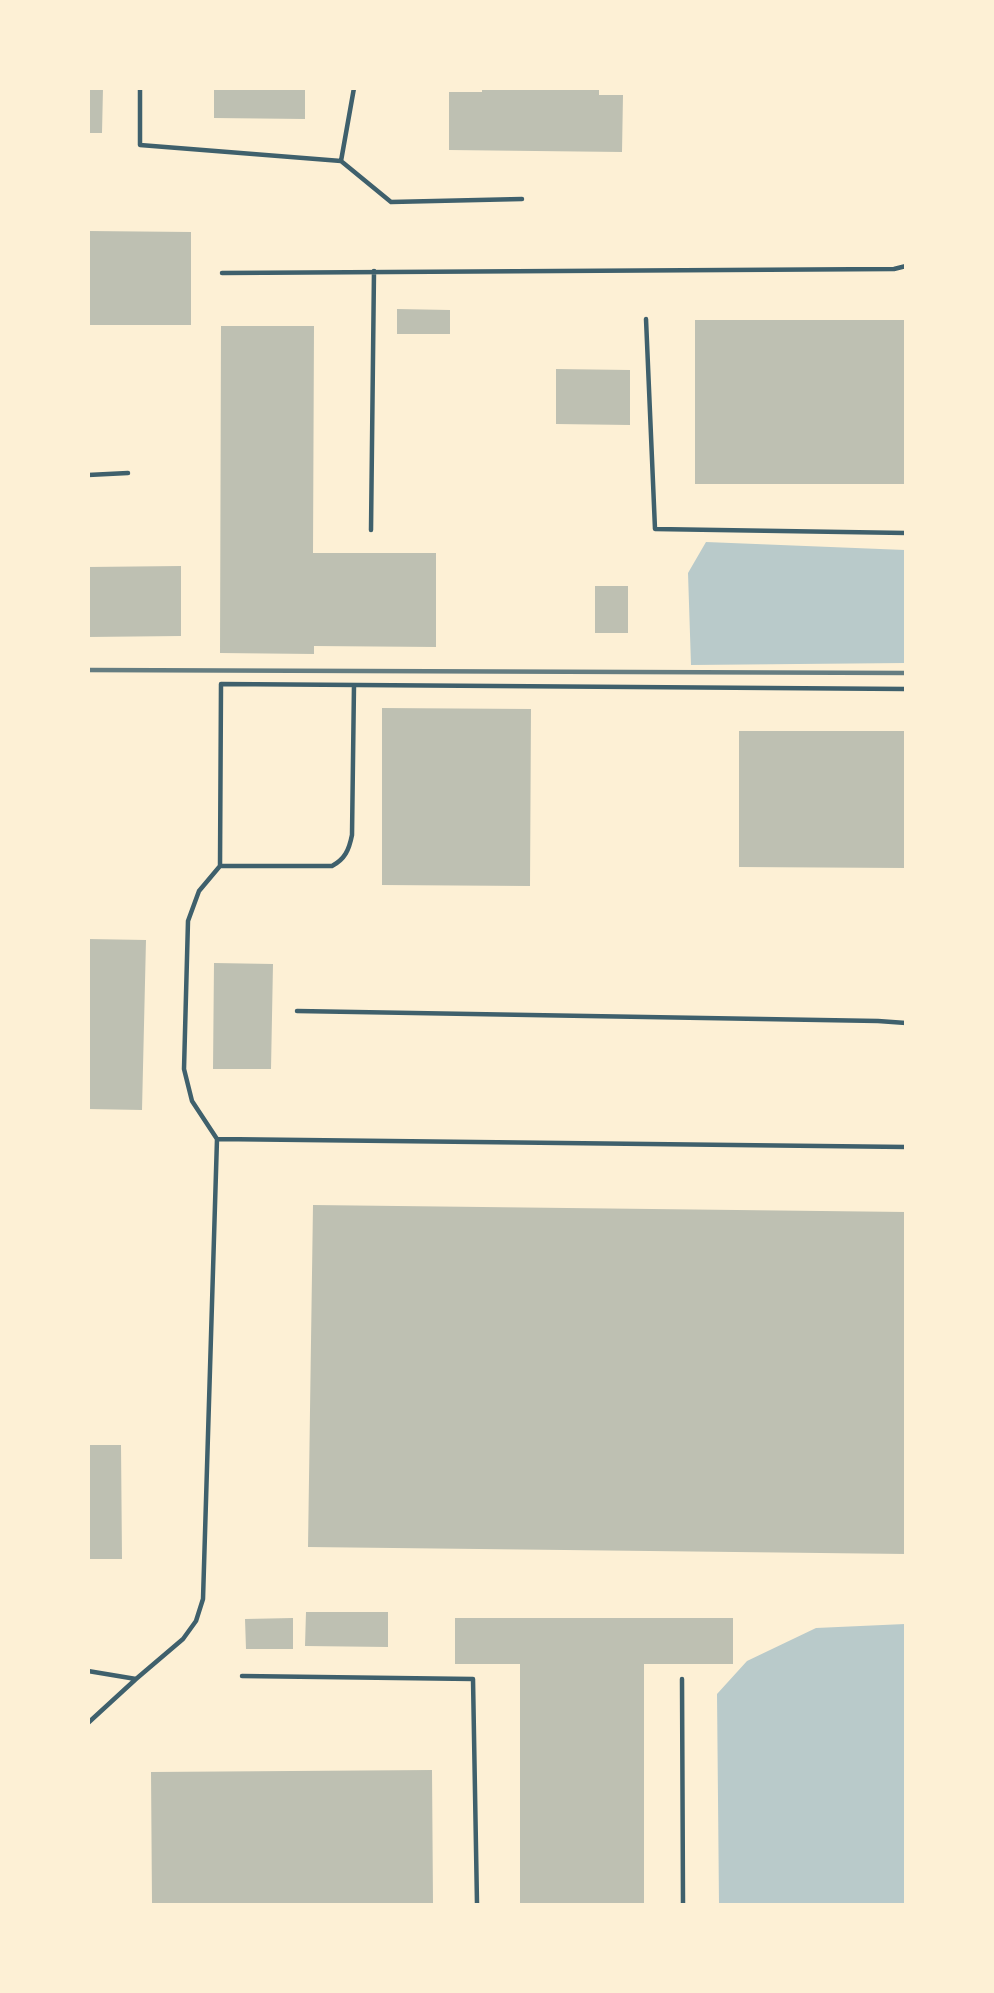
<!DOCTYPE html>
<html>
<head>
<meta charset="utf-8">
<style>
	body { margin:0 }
	#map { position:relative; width:994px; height:1993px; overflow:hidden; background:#fdf0d5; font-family:Literata,serif }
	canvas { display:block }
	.frame { position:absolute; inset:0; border:90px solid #fdf0d5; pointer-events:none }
</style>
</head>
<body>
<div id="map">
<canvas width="994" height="1993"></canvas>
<div class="frame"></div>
</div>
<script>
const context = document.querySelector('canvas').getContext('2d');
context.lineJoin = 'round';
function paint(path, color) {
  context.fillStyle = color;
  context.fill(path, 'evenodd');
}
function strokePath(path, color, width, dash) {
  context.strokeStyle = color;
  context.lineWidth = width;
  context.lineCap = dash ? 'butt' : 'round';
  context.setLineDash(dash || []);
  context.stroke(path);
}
paint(new Path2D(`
	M706,542l199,8v113l-214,2 -3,-92z
	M905,1624v280h-186l-2,-210 30,-33 69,-33z`), '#b9caca');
paint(new Path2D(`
	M88,88h15l-1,45h-14z
	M214,88h91v31l-91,-1z
	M482,88h117v7h24l-1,57 -173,-2v-58h33z
	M88,231l103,1v93h-103z
	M397,309l53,1v24h-53z
	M695,320h211v164h-211z
	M221,326h93l-1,227h123v94l-122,-1v8l-94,-1z
	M556,369l74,1v55l-74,-1z
	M181,566v70l-93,1v-70z
	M595,586h33v47h-33z
	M382,708l149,1 -1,177 -148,-1z
	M739,731h167v137l-167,-1z
	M88,939l58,1 -4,170 -54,-1z
	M214,963l59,1 -2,105h-58z
	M313,1205l593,7v342l-598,-7z
	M88,1445h33l1,114h-34z
	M306,1612h82v35l-83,-1z
	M293,1618v31h-47l-1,-30z
	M455,1618h278v46h-89v240h-124v-240h-65z
	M432,1770l1,134h-281l-1,-132z`), '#bec0b2');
strokePath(new Path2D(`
	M140,88v57l201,16 13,-73
	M341,161l50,41 131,-3
	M222,273l672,-4 12,-3
	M646,319l9,210 251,4
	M88,475l40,-2
	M371,530l3,-259
	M220,866h112c13,-7 17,-16 20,-31l2,-150
	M297,1011l581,10 28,2
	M217,1139l-25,-38 -8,-32 4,-148 11,-30 21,-25 1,-182 685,5
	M88,1671l48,8 47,-40 13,-18 7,-22 14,-460 689,8
	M242,1676l231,3 4,225
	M682,1679l1,225
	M88,1723l48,-44`), '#3f606c', 4.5);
strokePath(new Path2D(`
	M88,670l818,3`), '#657d81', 4.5);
</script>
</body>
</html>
